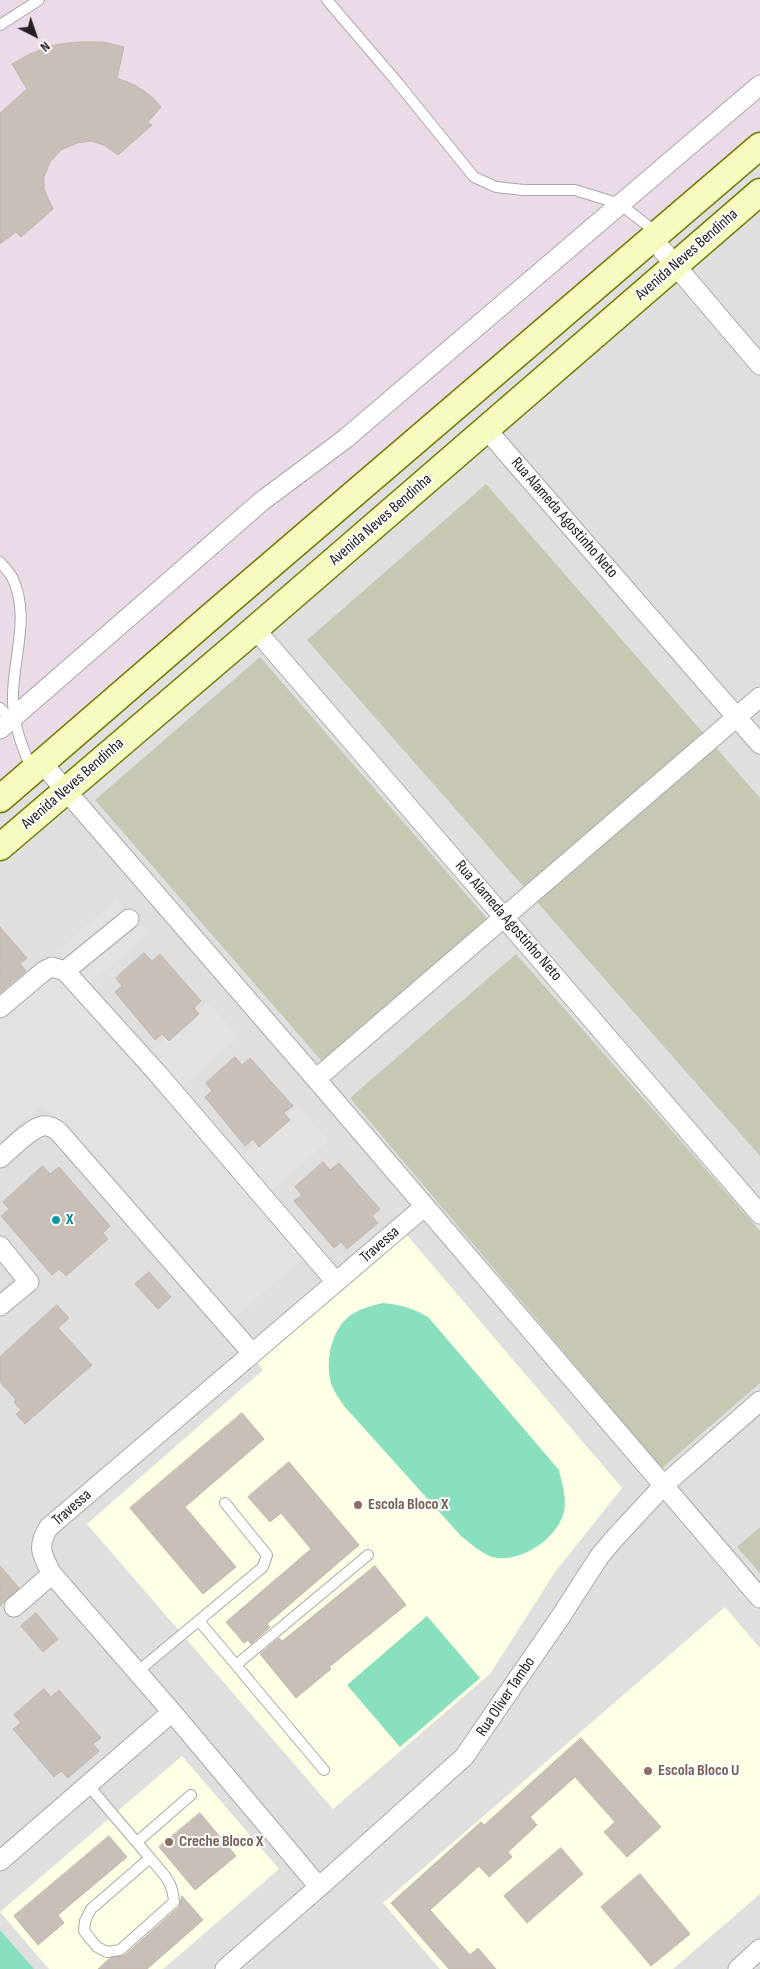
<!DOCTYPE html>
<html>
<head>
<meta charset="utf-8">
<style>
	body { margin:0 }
	#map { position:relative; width:760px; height:1969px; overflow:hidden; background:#f2efe9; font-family:"Sofia Sans Condensed",sans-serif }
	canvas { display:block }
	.north { position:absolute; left:10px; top:10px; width:50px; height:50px; -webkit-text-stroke:4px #fff; paint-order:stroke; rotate:139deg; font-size:14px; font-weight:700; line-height:20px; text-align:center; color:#222 }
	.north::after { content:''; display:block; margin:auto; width:18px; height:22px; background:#222; clip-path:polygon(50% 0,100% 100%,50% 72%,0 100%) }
</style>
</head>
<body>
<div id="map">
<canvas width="760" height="1969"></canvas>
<div class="north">N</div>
</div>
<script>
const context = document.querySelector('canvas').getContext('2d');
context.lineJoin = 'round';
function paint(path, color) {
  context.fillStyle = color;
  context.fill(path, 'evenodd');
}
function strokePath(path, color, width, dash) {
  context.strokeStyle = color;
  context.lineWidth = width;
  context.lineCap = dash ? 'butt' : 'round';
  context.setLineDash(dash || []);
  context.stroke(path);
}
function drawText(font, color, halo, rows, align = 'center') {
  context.font = font + ' "Sofia Sans Condensed",sans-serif';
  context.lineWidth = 4;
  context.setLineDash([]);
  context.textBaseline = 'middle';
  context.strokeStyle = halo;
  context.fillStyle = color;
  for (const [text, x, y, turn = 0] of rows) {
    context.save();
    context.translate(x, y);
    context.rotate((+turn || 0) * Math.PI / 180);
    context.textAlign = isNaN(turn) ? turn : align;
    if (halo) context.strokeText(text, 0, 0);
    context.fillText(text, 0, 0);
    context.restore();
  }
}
paint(new Path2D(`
	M0,0h760v1969h-760z`), '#e0dfdf');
paint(new Path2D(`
	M0,0h760v127l-760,654z`), '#ebdbe8');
paint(new Path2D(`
	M406,1234l216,254 -67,84 -65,102 -157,135 -246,-285 176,-154 -6,-9z
	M725,1607l35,41v246l-87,75h-233l-57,-66z
	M182,1756l97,113 -116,100h-114l-49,-57z`), '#ffffe5');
paint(new Path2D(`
	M486,484l274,314v358l-453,-516z
	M260,657l231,266 -165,143 -231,-266z
	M516,954l244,277v152l-98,85 -312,-370z
	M760,1527v46l-23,-26z`), '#c7c7b4');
paint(new Path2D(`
	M383,1303c18,2 31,5 46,15l130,152c3,13 8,28 5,42 -7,27 -44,52 -72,45 -10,-3 -23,-15 -31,-21l-117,-130c-4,-6 -9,-13 -12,-20 -8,-23 -1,-60 22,-73 9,-5 19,-8 29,-10z
	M427,1616l53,62 -80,69 -53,-62z
	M0,1930l34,39h-34z`), '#88e0be');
paint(new Path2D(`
	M117,899l31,35 -59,51 -31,-35z
	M55,972l248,287 -73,63 -188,-217 -42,35v-120z
	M208,1001l31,36 -58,51 -31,-36z
	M298,1106l31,35 -59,51 -31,-35z`), '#e2e2e2');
const building = new Path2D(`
	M78,42h25l21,5 -7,31 18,7 16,11 10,11 -13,15 4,3 -34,30 -14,-10 -13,-4 -14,2 -16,7 -11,12 -6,15v12l9,20 -32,28 -5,-5 -16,12v-131l27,-24 -15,-25 18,-10 24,-9z
	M0,927l27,31 -7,6 6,7 -26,22z
	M144,953l8,8 8,-7 41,47 -7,7 5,6 -30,27 -7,-7 -7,6 -40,-48 7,-6 -6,-8z
	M235,1057l7,8 8,-7 43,48 -9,7 6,7 -31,27 -6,-8 -8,7 -40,-49 7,-6 -6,-8z
	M323,1162l7,8 9,-7 41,46 -8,7 6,7 -31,26 -6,-7 -7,6 -40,-47 8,-6 -7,-8z
	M43,1166l7,8 9,-7 51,59 -7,7 5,6 -42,37 -7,-7 -7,6 -51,-59 8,-7 -6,-7z
	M149,1272l22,25 -13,12 -23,-25z
	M57,1305l12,13 -11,10 34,37 -67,59 -9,-10 5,-4 -7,-8 2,-2 -16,-18v-25z
	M242,1413l22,26 -79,68 51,60 -33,27 -73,-86z
	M289,1462l70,83 -92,79 3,3 -19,17 -3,-4 -4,3 -18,-21 85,-73 -30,-36 -11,9 -22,-25z
	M0,1566l19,22 -19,18z
	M375,1566l31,39 -77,62 2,2 -35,29 -36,-44 19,-16 3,3z
	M36,1613l22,26 -15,13 -22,-26z
	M44,1689l7,8 8,-7 42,48 -8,6 6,7 -31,27 -7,-7 -7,6 -41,-48 8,-6 -7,-8z
	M581,1738l80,89 -34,30 -23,-25 11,-10 -40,-45 -45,40 7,8 -29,27 4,5 -23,20 -10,-11 -49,44 40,45 8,-7 18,21h-47l-58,-66 90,-81 3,3z
	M200,1813l36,43 -41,34 -36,-43z
	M109,1836l18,21 -69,58 6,8 -26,22 -24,-29z
	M561,1848l22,26 -56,49 -23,-27z
	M640,1874l50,60 -39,32 -50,-59z
	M182,1896l21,24 -56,49h-49l12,-11 15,-3 54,-48z`);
paint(building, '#c7bfb8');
strokePath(building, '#c4b6ab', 1);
const lane = new Path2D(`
	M327,0l70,82 77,95 22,10 28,3h51l45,14 37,29
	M0,25l39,-25
	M0,562c4,5 9,10 12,15 20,40 -1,85 1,126 1,24 9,45 19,66
	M0,708l11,11
	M199,1621l125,149
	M236,1665l132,-110
	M137,1672l126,-105 4,-12 -42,-52
	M88,1785l62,73
	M137,1842l54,-47
	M150,1858c13,16 23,23 24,44l-54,48 -13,2 -10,-5 -13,-16 1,-10 6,-12z`);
const street = new Path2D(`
	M652,238l108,127
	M486,429l274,315
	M255,629l505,585
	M0,729l262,-228 83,-62 415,-354
	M42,763l274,316 444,519
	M65,971l64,-52
	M0,1008l44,-37 8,-4 13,4 93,103 178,208
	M316,1079l444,-382
	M0,1158c10,-8 30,-30 43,-32 6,-1 10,2 15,5l194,222
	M0,1246l29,36 -29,24
	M14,1607l38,-33
	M0,1861l172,-149
	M319,1887l-147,-175 -120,-138c-10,-19 -16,-27 -3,-47l375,-320
	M225,1969l102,-89 137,-123 97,-141 38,-59 14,-17 51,-55 96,-84
	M738,1969l22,-20`);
const secondary = new Path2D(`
	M0,799l230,-199 530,-454
	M0,847l255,-218 505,-437`);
strokePath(lane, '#a9a9a9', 12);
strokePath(street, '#a9a9a9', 21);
strokePath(secondary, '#707d05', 29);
strokePath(lane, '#fff', 10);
strokePath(street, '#fff', 19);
strokePath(secondary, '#f7fabf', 26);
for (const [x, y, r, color] of [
	[56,1220,5,"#0f9aa8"],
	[358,1505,5,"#8d6e63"],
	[648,1771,5,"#8d6e63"],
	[169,1842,5,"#8d6e63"]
]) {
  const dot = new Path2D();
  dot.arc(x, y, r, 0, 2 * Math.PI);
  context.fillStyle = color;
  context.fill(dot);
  strokePath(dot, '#fff', 2);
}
drawText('16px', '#222', '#fff', [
	["Avenida Neves Bendinha",687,255,-41],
	["Rua Alameda Agostinho Neto",564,518,49],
	["Avenida Neves Bendinha",381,520,-41],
	["Avenida Neves Bendinha",73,784,-41],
	["Rua Alameda Agostinho Neto",508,921,49],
	["Travessa",380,1245,-41],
	["Travessa",72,1508,-41],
	["Rua Oliver Tambo",506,1697,-56]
]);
drawText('bold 16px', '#0d838f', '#fff', [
	["X",66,1220]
], 'left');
drawText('bold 16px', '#785e54', '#fff', [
	["Escola Bloco X",368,1505],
	["Escola Bloco U",658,1771],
	["Creche Bloco X",179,1842]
], 'left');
</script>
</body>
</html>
